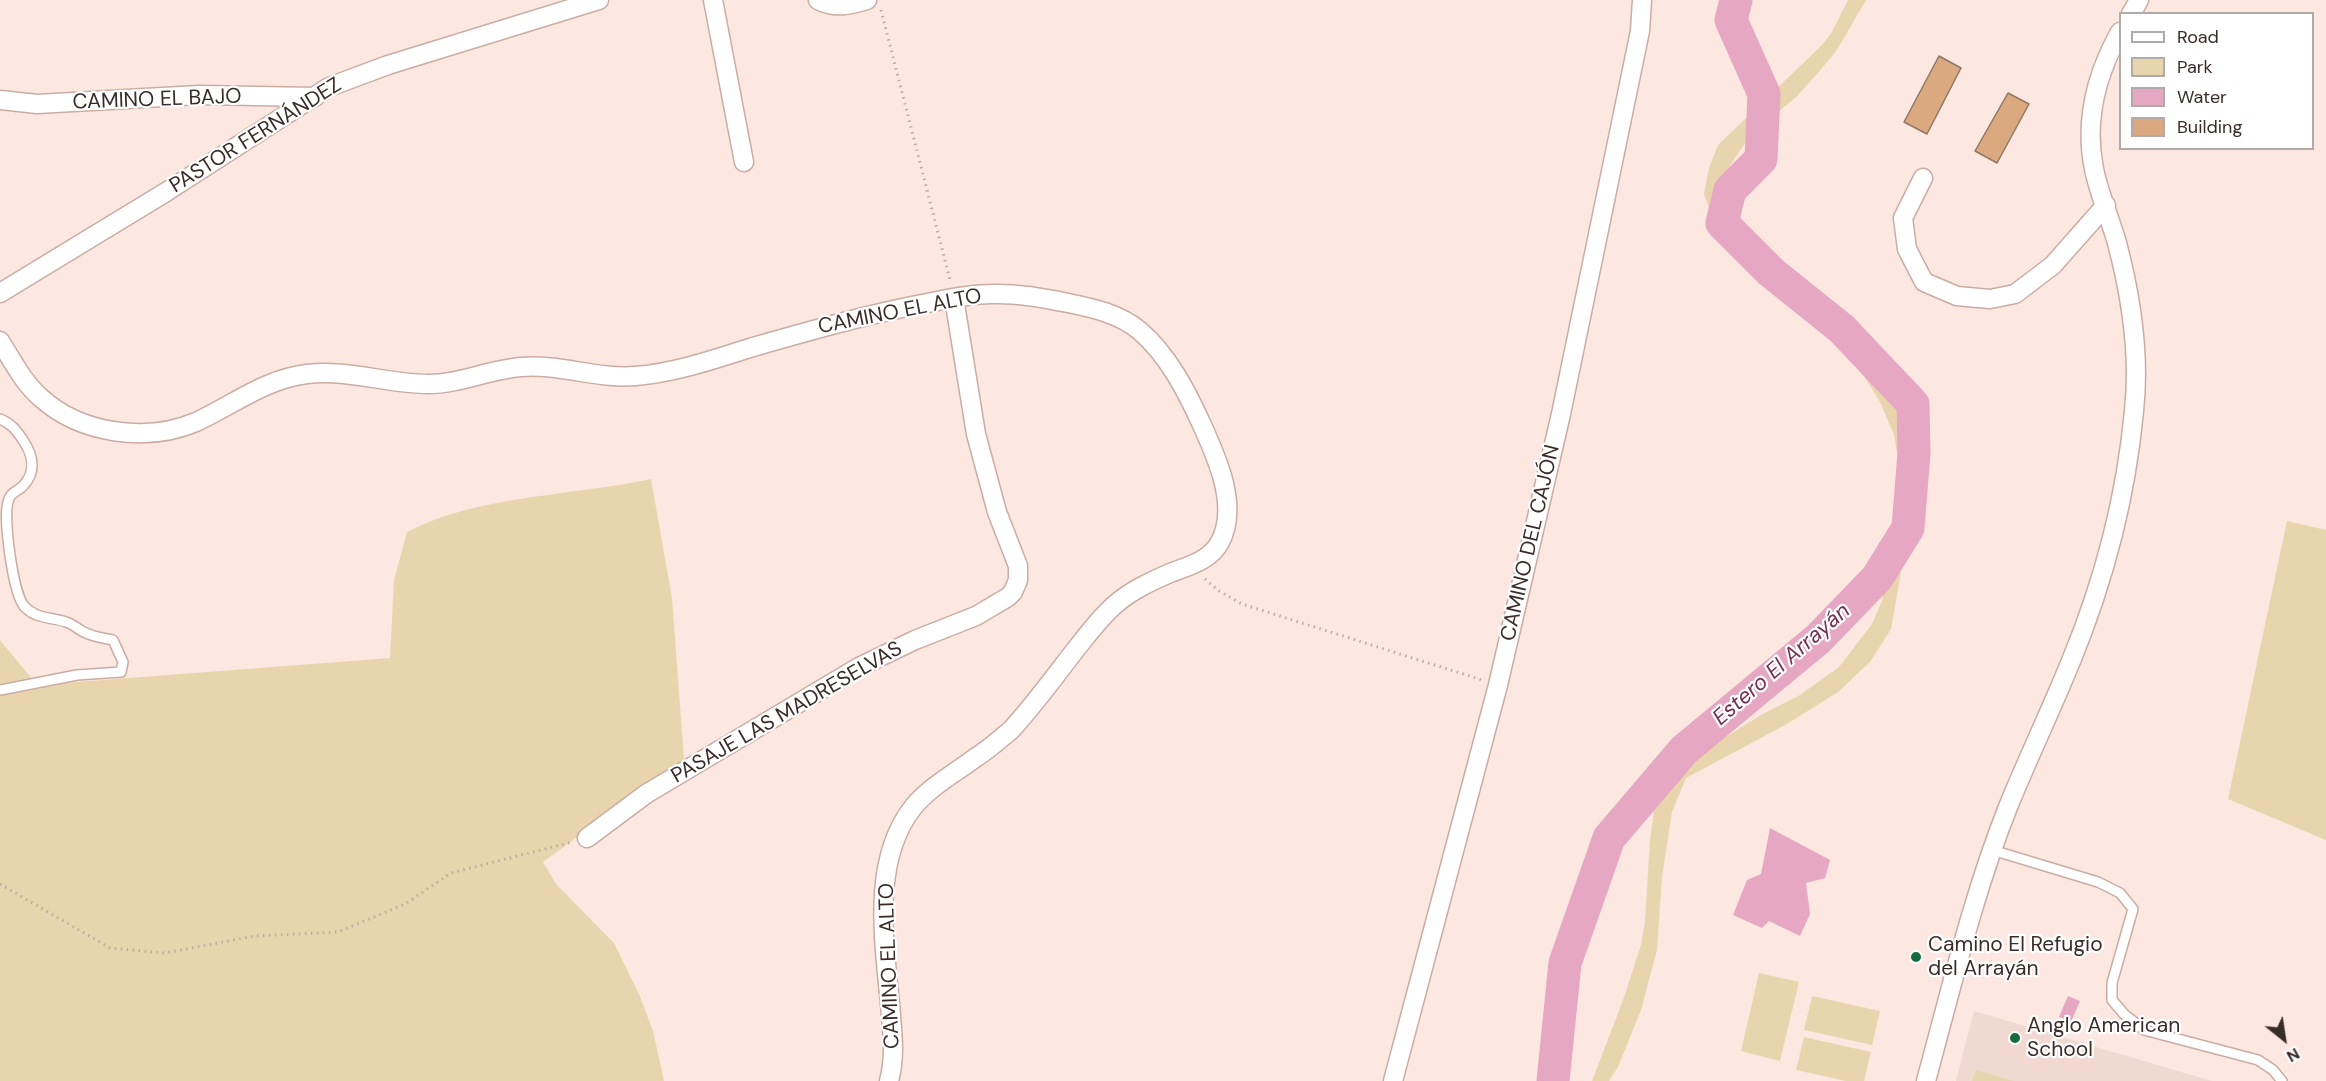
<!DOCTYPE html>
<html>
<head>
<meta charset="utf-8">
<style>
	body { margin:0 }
	#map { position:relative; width:2326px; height:1081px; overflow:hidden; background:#fce8e1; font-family:"DM Sans",sans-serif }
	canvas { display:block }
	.legend { position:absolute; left:2119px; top:12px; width:195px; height:138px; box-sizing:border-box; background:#fff; border:2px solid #b0aba9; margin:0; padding:8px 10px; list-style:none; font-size:18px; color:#392c28 }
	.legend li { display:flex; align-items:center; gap:12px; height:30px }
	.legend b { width:30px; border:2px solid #b0aba9 }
	.north { position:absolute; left:2254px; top:1009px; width:60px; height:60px; -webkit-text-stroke:4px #fff; paint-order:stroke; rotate:150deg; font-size:16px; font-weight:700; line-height:24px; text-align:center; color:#392c28 }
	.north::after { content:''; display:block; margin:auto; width:21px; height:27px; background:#392c28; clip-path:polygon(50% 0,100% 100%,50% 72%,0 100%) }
</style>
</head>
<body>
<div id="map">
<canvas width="2326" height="1081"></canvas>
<ul class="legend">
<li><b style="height:8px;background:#fff"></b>Road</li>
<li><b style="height:16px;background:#e9d5ad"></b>Park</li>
<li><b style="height:16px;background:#e6a7c2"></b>Water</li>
<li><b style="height:16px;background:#daa97f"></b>Building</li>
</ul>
<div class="north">N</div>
</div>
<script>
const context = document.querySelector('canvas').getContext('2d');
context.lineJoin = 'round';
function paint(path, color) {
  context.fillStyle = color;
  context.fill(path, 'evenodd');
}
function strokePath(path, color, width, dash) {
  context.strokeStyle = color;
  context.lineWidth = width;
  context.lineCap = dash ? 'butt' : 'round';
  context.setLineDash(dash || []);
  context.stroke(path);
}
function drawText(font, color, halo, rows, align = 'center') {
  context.font = font + ' "DM Sans",sans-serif';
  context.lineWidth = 4.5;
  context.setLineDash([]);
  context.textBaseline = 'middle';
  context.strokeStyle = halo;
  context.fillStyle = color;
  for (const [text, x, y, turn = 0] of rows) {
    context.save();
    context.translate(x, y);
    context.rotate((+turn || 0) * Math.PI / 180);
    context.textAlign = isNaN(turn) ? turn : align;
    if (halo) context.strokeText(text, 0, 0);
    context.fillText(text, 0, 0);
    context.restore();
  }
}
paint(new Path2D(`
	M1974,1011l238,70h-256z`), '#f1d9d1');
paint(new Path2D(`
	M1848,0h18l-29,50 -20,24 -21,23 -46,39 -25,37 -3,24 3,13 18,34 14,11 31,20 33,29 66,81 15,27 12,36 -1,31 -13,99 -9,51 -21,33 -32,30 -51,32 -101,54 -14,34 -10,65 -5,73 -16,60 -23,57 -9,14h-17l31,-81 18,-55 4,-24 5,-81 6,-45 4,-12 24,-20 77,-48 39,-20 39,-28 33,-43 10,-23 13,-93 3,-49 -4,-24 -14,-33 -16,-26 -44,-55 -67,-49 -34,-36 -15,-42 5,-26 9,-23 104,-100 10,-13z
	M651,479l21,119 12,161 -141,103 13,22 58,59 25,51 14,37 11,50h-664v-441l37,45 353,-27 4,-78 13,-48c71,-37 165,-36 244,-53z
	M2287,521l39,9v310l-98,-41z
	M1759,973l40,9 -19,79 -39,-10z
	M1812,996l68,15 -8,34 -68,-15z
	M1804,1037l67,15 -7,29h-18l-50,-11z
	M1976,1070l38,11h-42z`), '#e9d5ad');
paint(new Path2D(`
	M1770,828l60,32 -5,18 -19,5 4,31 -10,22 -31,-15 -7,7 -29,-13 14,-35 14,-6z
	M2068,996l12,5 -9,21 -12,-5z`), '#e6a7c2');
strokePath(new Path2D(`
	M1553,1081l12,-118 44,-125 75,-88 134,-111 59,-61 31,-50 6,-75 -1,-49 -71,-75 -71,-57 -49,-49 8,-33 31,-31 3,-65 -33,-74 5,-20`), '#e6a7c2', 33);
const building = new Path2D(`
	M1939,56l22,12 -34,66 -23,-12z
	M2008,93l21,11 -32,59 -22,-12z`);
paint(building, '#daa97f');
strokePath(building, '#8f7865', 1.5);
const lane = new Path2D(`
	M0,419c12,5 16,11 23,21 10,15 14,31 0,46 -6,6 -13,6 -15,16 -5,16 5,91 16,104 11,13 27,11 42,16 7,2 13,8 20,11 8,4 18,5 27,7l10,22 -2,10 -44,3 -77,15
	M1992,850l106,32 22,11 13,16 -21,74v17l12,14 20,16 114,30 15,10 9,11`);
const street = new Path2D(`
	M713,0l31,162
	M818,0c17,9 32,5 49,0
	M2131,14l8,-14
	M0,100l37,4 162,-9 116,2
	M1923,178l-20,40 4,31 17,33 33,14 33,3 25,-5 38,-29 53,-60
	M0,293l166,-101 163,-105 59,-22 211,-65
	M0,341c12,19 23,41 40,56 40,37 107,46 156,25 37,-17 69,-43 111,-48 40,-5 81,10 121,10 33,0 62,-15 94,-17 38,-3 75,12 113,9 40,-3 80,-17 118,-29 56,-16 112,-32 169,-43 22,-4 45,-10 69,-10 26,-1 52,4 77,9 25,5 52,11 72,28 28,24 47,61 62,94 15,33 37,81 18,117 -10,19 -32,24 -50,31 -18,8 -38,17 -53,30 -16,13 -28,30 -41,46 -21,27 -41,55 -65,81 -12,10 -23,20 -36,28 -20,15 -44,28 -61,48 -43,53 -30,134 -24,198 2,26 6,52 -1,77
	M587,838l59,-44 213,-127 56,-27 61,-24 32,-19 5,-5 5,-12v-14l-21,-54 -21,-78 -22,-136
	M1393,1081l105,-396 63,-271 79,-383 2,-31
	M1926,1081c25,-92 47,-186 82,-274 20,-49 43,-97 63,-146 33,-80 55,-164 63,-250 6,-55 -3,-115 -17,-168 -7,-25 -18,-49 -23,-74 -10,-49 2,-94 26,-137`);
strokePath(lane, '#cbaca2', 12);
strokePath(street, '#cbaca2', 21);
strokePath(new Path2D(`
	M881,10l69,270
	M1205,579l14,12 23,13 240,76
	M0,884l110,64 55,5 90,-17 83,-4 67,-28 46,-31 121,-31`), '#bdaba5', 3, [1.5, 4.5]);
strokePath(lane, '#fff', 9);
strokePath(street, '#fff', 18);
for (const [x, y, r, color] of [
	[1916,957,6,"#176c3e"],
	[2015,1038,6,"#176c3e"]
]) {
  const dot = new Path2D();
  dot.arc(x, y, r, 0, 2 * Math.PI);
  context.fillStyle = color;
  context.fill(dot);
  strokePath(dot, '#fff', 2);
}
drawText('21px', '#392c28', '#fff', [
	["CAMINO EL BAJO",157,100,-2],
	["PASTOR FERNÁNDEZ",256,136,-32],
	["CAMINO EL ALTO",900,312,-11],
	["CAMINO DEL CAJÓN",1531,543,-77],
	["PASAJE LAS MADRESELVAS",787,713,-30],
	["CAMINO EL ALTO",890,966,-92]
]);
drawText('21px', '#392c28', '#fff', [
	["Camino El Refugio",1928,945],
	["del Arrayán",1928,969],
	["Anglo American",2027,1026],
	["School",2027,1050]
], 'left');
drawText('italic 22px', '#752c51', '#fff', [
	["Estero El Arrayán",1782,665,-41]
]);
</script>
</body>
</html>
